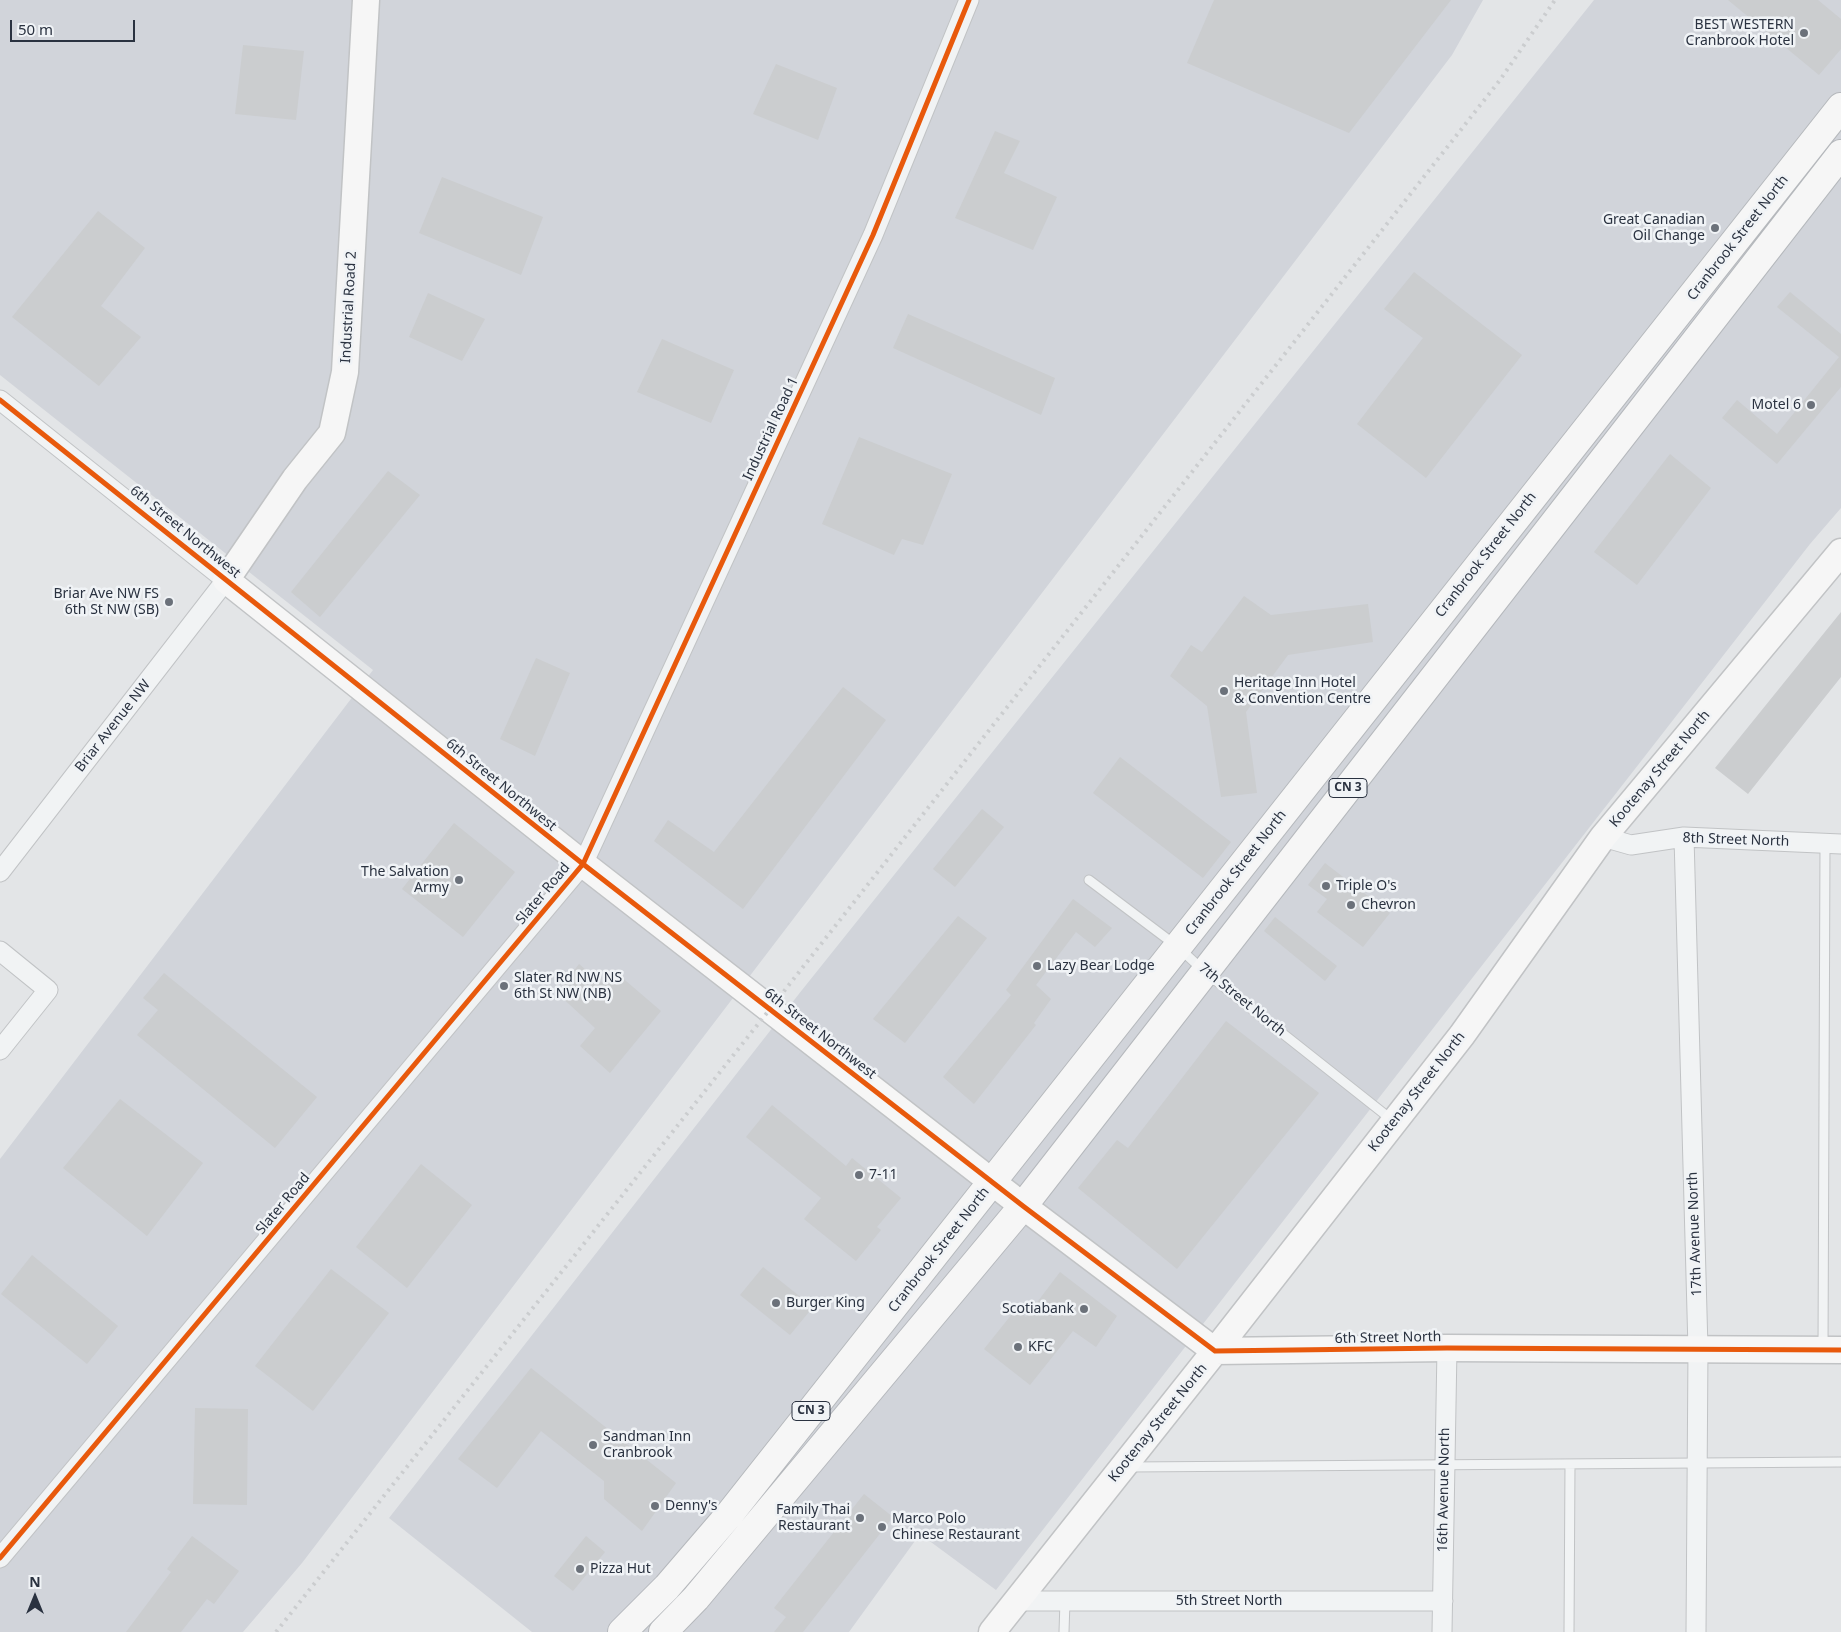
<!DOCTYPE html>
<html>
<head>
<meta charset="utf-8">
<style>
	body { margin:0 }
	#map { position:relative; width:1841px; height:1632px; overflow:hidden; background:#e3e5e7; font-family:"Noto Sans",sans-serif }
	canvas { display:block }
	.north { position:absolute; left:10px; top:1572px; width:50px; height:50px; -webkit-text-stroke:4px #f0f3f6; paint-order:stroke; rotate:0deg; font-size:14px; font-weight:700; line-height:20px; text-align:center; color:#2a3240 }
	.north::after { content:''; display:block; margin:auto; width:18px; height:22px; background:#2a3240; clip-path:polygon(50% 0,100% 100%,50% 72%,0 100%) }
	.scale { position:absolute; left:10px; top:20px; width:125px; height:22px; box-sizing:border-box; border:2px solid #2a3240; border-top:0; padding-left:6px; font-size:15px; line-height:18px; white-space:nowrap; color:#2a3240; -webkit-text-stroke:4px #f0f3f6; paint-order:stroke }
</style>
</head>
<body>
<div id="map">
<canvas width="1841" height="1632"></canvas>
<div class="north">N</div>
<div class="scale">50 m</div>
</div>
<script>
const context = document.querySelector('canvas').getContext('2d');
context.lineJoin = 'round';
function paint(path, color) {
  context.fillStyle = color;
  context.fill(path, 'evenodd');
}
function strokePath(path, color, width, dash) {
  context.strokeStyle = color;
  context.lineWidth = width;
  context.lineCap = dash ? 'butt' : 'round';
  context.setLineDash(dash || []);
  context.stroke(path);
}
function drawText(font, color, halo, rows, align = 'center') {
  context.font = font + ' "Noto Sans",sans-serif';
  context.lineWidth = 5;
  context.setLineDash([]);
  context.textBaseline = 'middle';
  context.strokeStyle = halo;
  context.fillStyle = color;
  for (const [text, x, y, turn = 0] of rows) {
    context.save();
    context.translate(x, y);
    context.rotate((+turn || 0) * Math.PI / 180);
    context.textAlign = isNaN(turn) ? turn : align;
    if (halo) context.strokeText(text, 0, 0);
    context.fillText(text, 0, 0);
    context.restore();
  }
}
paint(new Path2D(`
	M0,0h1483l-31,55 -182,239 -968,1269 -59,69h-243v-473l373,-489 -373,-295z
	M1594,0h247v508l-31,36 -814,1046 -76,-56 -71,98h-317l-143,-114 413,-528z`), '#d1d4da');
paint(new Path2D(`
	M1214,0h237l-102,133 -162,-70z
	M1728,0h90l23,19v30l-22,26z
	M243,45l61,6 -8,69 -61,-6z
	M776,64l61,24 -19,52 -65,-26z
	M995,131l25,10 -16,32 53,24 -24,53 -78,-32z
	M442,177l101,40 -22,58 -102,-42z
	M98,211l47,37 -44,58 40,31 -42,49 -87,-69z
	M1414,272l108,83 -96,123 -69,-54 66,-86 -39,-29z
	M1790,292l51,42v53l-64,77 -55,-46 15,-18 40,34 62,-77 -62,-50z
	M428,293l57,26 -23,42 -53,-24z
	M908,314l147,64 -14,37 -148,-67z
	M662,339l72,31 -23,53 -74,-31z
	M859,437l93,37 -29,71 -21,-6 -8,16 -72,-31z
	M1670,454l41,34 -74,97 -43,-33z
	M388,471l32,24 -100,122 -29,-25z
	M1244,596l27,19 97,-11 5,38 -85,13 -42,57 11,81 -36,4 -14,-91 -37,-30 21,-31 11,7z
	M1841,612v65l-93,117 -33,-26z
	M536,658l34,15 -35,83 -35,-17z
	M843,687l43,33 -143,189 -89,-68 14,-21 46,32z
	M1120,757l111,85 -28,36 -110,-85z
	M982,809l22,18 -49,60 -22,-18z
	M454,823l61,49 -52,65 -61,-48z
	M1325,863l65,50 -27,34 -46,-35 10,-13 -19,-14z
	M1073,899l39,29 -17,19 -19,-15 -40,53 15,14 -17,24 2,2 -62,79 -31,-27 68,-82 -5,-5z
	M958,916l29,22 -82,105 -32,-24z
	M1275,917l62,49 -12,15 -61,-50z
	M579,964l22,19 11,-14 49,42 -51,62 -30,-27 15,-18 -38,-35z
	M164,973l153,124 -42,51 -138,-113 21,-25 -15,-12z
	M1226,1021l93,72 -142,176 -99,-81 39,-48 11,8z
	M120,1099l83,64 -56,73 -84,-68z
	M772,1105l74,61 6,-8 49,40 -24,29 4,3 -25,31 -52,-42 17,-21 -75,-61z
	M421,1164l51,41 -65,83 -51,-41z
	M32,1255l86,71 -31,38 -86,-70z
	M763,1267l50,40 -23,28 -50,-40z
	M331,1269l58,44 -76,98 -58,-45z
	M1060,1272l57,44 -21,31 -23,-16 -43,54 -46,-36 32,-40 10,8z
	M531,1368l145,115 -34,48 -38,-32v-18l-63,-50 -44,57 -39,-29z
	M195,1408l53,1 -1,96 -54,-1z
	M864,1494l29,23 -90,115h-29l12,-15 -12,-9z
	M192,1536l47,35 -25,33 -7,-5 -26,33h-55l45,-60 -4,-3z
	M586,1536l19,16 -32,39 -19,-15z`), '#cbcdcf');
const lane = new Path2D(`
	M1089,880l89,67 27,25 187,148
	M1823,1349l2,-505
	M1129,1467l712,-5
	M1064,1632l1,-31
	M1569,1632l1,-168`);
const street = new Path2D(`
	M0,400l226,180 -226,292
	M1603,837l28,8 53,-8 157,7
	M1684,837l14,512 -2,283
	M0,951l48,39 -48,60
	M0,1558l583,-694 290,-629 96,-235
	M1016,1601h427
	M1442,1632l5,-284`);
const secondary = new Path2D(`
	M366,0l-21,372 -13,61 -37,46 -69,101 357,284 440,342 192,145 232,-3 394,2
	M992,1632l223,-281 247,-316 141,-198 238,-285`);
const highway = new Path2D(`
	M622,1632l45,-45 61,-71 1113,-1409
	M663,1632l33,-34 327,-392 818,-1052`);
strokePath(lane, '#c1c3c5', 11);
strokePath(street, '#c1c3c5', 21);
strokePath(secondary, '#c1c3c5', 29);
strokePath(highway, '#b5b8bc', 30);
strokePath(lane, '#f1f3f4', 9);
strokePath(street, '#f1f3f4', 19);
strokePath(secondary, '#f6f6f6', 26);
strokePath(highway, '#f6f6f6', 28);
strokePath(new Path2D(`
	M276,1632l494,-623 730,-929 55,-80`), '#cbcdcf', 4, [2.5, 5]);
strokePath(new Path2D(`
	M0,400l583,464 440,342 192,145 232,-3 394,2
	M0,1558l583,-694 290,-629 96,-235`), '#e8590c', 5);
for (const [x, y, r, color] of [
	[1804,33,5,"#6b717a"],
	[1715,228,5,"#6b717a"],
	[1811,405,5,"#6b717a"],
	[169,602,5,"#6b717a"],
	[1224,691,5,"#6b717a"],
	[459,880,5,"#6b717a"],
	[1326,886,5,"#6b717a"],
	[1351,905,5,"#6b717a"],
	[1037,966,5,"#6b717a"],
	[504,986,5,"#6b717a"],
	[859,1175,5,"#6b717a"],
	[776,1303,5,"#6b717a"],
	[1084,1309,5,"#6b717a"],
	[1018,1347,5,"#6b717a"],
	[593,1445,5,"#6b717a"],
	[655,1506,5,"#6b717a"],
	[860,1518,5,"#6b717a"],
	[882,1527,5,"#6b717a"],
	[580,1569,5,"#6b717a"]
]) {
  const dot = new Path2D();
  dot.arc(x, y, r, 0, 2 * Math.PI);
  context.fillStyle = color;
  context.fill(dot);
  strokePath(dot, '#f0f3f6', 2);
}
for (const [x, y, w] of [
	[1348,788,38],
	[811,1411,38]
]) {
  const box = new Path2D();
  box.roundRect(x - w / 2, y - 9.5, w, 19, 4);
  context.fillStyle = '#f0f3f6';
  context.fill(box);
  strokePath(box, '#2a3240', 1);
}
drawText('bold 12px', '#2a3240', null, [
	["CN 3",1348,788],
	["CN 3",811,1411]
]);
drawText('14px', '#2a3240', '#f0f3f6', [
	["BEST WESTERN",1794,25,"right"],
	["Cranbrook Hotel",1794,41,"right"],
	["Great Canadian",1705,220,"right"],
	["Oil Change",1705,236,"right"],
	["Motel 6",1801,405,"right"],
	["Briar Ave NW FS",159,594,"right"],
	["6th St NW (SB)",159,610,"right"],
	["Heritage Inn Hotel",1234,683],
	["& Convention Centre",1234,699],
	["The Salvation",449,872,"right"],
	["Army",449,888,"right"],
	["Triple O's",1336,886],
	["Chevron",1361,905],
	["Lazy Bear Lodge",1047,966],
	["Slater Rd NW NS",514,978],
	["6th St NW (NB)",514,994],
	["7-11",869,1175],
	["Burger King",786,1303],
	["Scotiabank",1074,1309,"right"],
	["KFC",1028,1347],
	["Sandman Inn",603,1437],
	["Cranbrook",603,1453],
	["Denny's",665,1506],
	["Family Thai",850,1510,"right"],
	["Restaurant",850,1526,"right"],
	["Marco Polo",892,1519],
	["Chinese Restaurant",892,1535],
	["Pizza Hut",590,1569]
], 'left');
drawText('14px', '#2a3240', '#f0f3f6', [
	["Cranbrook Street North",1738,238,-52],
	["Industrial Road 2",349,307,-87],
	["Industrial Road 1",771,429,-65],
	["6th Street Northwest",185,532,39],
	["Cranbrook Street North",1486,555,-52],
	["Briar Avenue NW",113,726,-52],
	["Kootenay Street North",1660,769,-50],
	["6th Street Northwest",501,785,39],
	["8th Street North",1736,840,2],
	["Cranbrook Street North",1236,873,-52],
	["Slater Road",543,894,-50],
	["7th Street North",1242,1000,39],
	["6th Street Northwest",820,1034,38],
	["Kootenay Street North",1417,1092,-52],
	["Slater Road",283,1204,-50],
	["17th Avenue North",1695,1234,-92],
	["Cranbrook Street North",939,1250,-52],
	["6th Street North",1388,1338,-1],
	["Kootenay Street North",1158,1423,-51],
	["16th Avenue North",1444,1490,-89],
	["5th Street North",1229,1601]
]);
</script>
</body>
</html>
